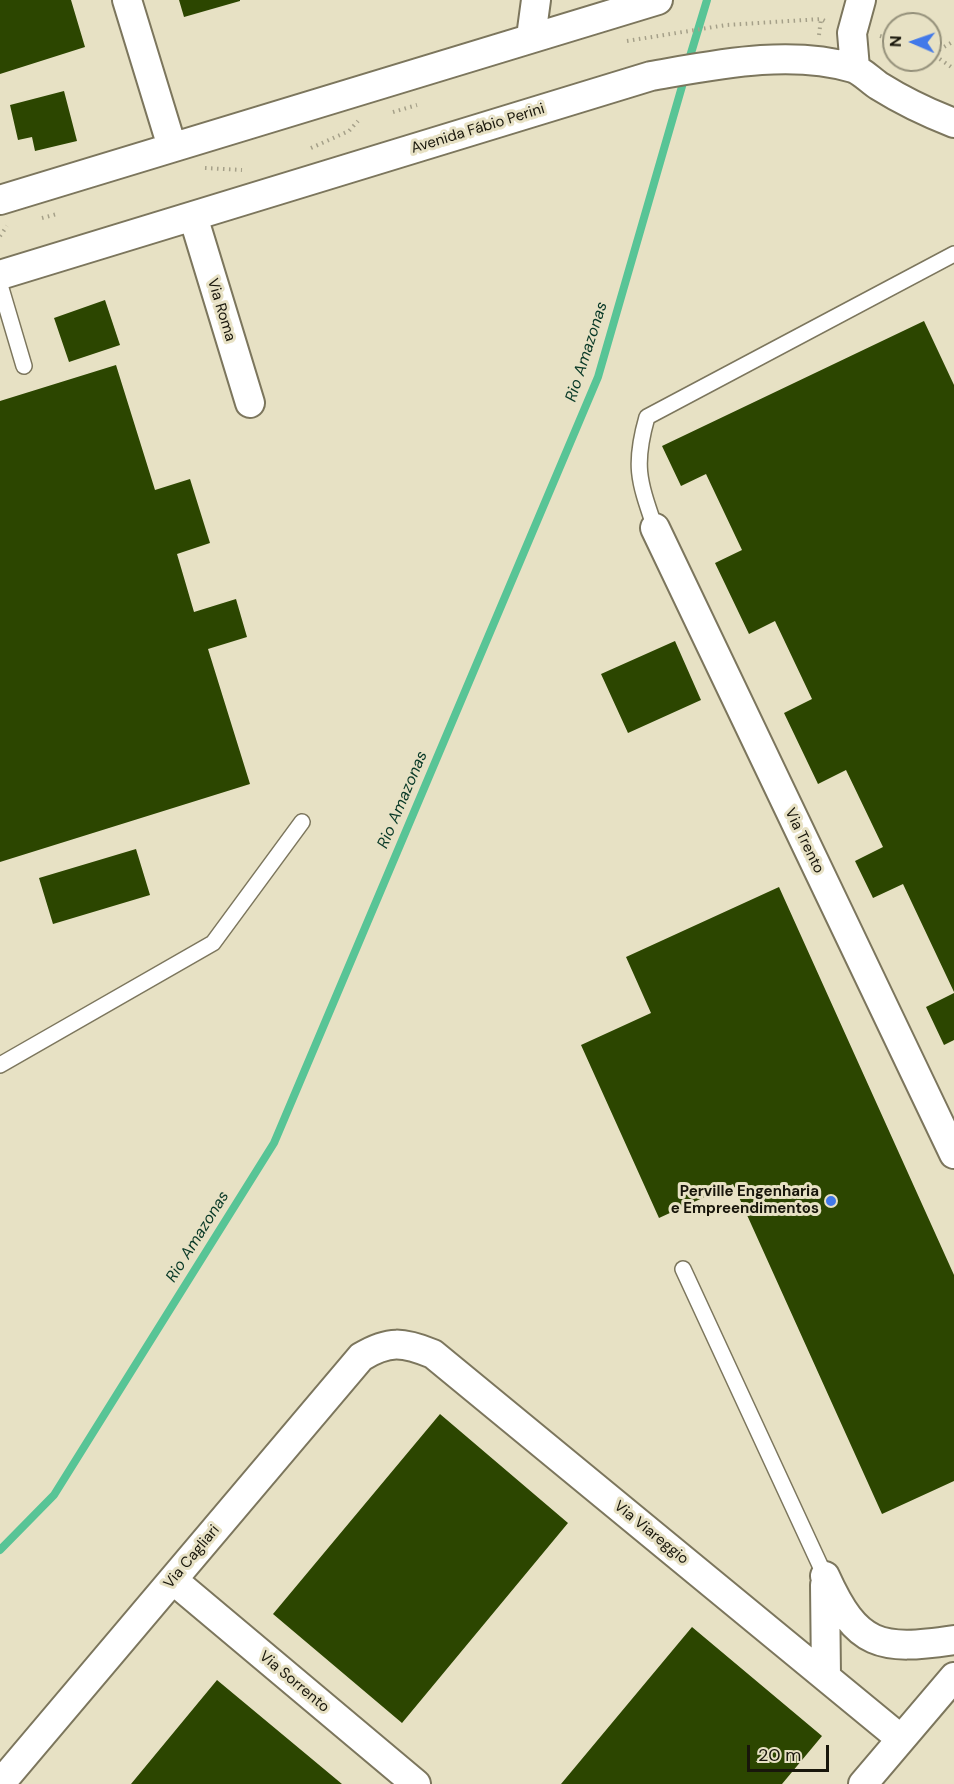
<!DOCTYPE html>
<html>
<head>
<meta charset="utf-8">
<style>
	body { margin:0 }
	#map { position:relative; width:954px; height:1784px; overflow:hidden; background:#e7e1c4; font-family:"DM Sans",sans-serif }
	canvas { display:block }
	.north { position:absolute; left:882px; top:12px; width:60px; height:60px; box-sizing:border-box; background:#e7e1c4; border:2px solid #94907a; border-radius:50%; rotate:272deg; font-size:16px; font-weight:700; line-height:24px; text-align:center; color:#18160b }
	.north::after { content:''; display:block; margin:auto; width:21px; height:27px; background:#4279e9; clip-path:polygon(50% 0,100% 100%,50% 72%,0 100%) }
	.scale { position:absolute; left:747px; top:1745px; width:82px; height:27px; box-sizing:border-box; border:3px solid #18160b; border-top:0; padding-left:8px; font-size:18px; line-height:21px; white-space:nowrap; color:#18160b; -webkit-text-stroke:4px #e7e1c4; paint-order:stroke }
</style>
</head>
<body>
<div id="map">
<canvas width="954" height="1784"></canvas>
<div class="north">N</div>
<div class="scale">20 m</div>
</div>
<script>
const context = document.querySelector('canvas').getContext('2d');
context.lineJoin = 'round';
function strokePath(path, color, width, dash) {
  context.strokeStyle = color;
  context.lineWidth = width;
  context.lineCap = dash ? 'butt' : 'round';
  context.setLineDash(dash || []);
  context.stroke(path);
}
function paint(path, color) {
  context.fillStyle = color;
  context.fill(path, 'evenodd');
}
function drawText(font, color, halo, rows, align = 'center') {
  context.font = font + ' "DM Sans",sans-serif';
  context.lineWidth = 6;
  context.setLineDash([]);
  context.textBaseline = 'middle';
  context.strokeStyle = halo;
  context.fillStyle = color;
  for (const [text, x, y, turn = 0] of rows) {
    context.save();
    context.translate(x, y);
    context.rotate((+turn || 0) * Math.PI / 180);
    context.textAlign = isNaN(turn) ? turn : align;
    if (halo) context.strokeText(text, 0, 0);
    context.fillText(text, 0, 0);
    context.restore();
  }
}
strokePath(new Path2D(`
	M688,63l19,-63
	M0,1550l54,-55 220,-352 324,-766 87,-301`), '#58c496', 8);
paint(new Path2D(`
	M0,0h71l14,47 -85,27z
	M179,0h61v1l-56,16z
	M64,91l13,50 -42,10 -3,-14 -14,3 -8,-35z
	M105,300l15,45 -51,17 -15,-44z
	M924,321l30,64v607l-51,-108 -30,14 -18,-37 28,-14 -37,-77 -28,14 -34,-71 28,-14 -37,-78 -26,13 -34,-71 27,-13 -36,-76 -25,12 -19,-40z
	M116,365l39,125 35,-11 20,64 -33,11 17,58 42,-13 11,38 -39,12 42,135 -250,78v-461z
	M675,641l26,59 -73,33 -27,-59z
	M136,849l14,46 -97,29 -14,-46z
	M779,887l175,388v206l-72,33 -149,-330 -74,34 -78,-173 70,-32 -25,-56z
	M954,993v47l-10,5 -18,-38z
	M440,1414l128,109 -166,200 -129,-109z
	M692,1627l130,109 -40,48h-221z
	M217,1680l125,104h-211z`), '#2c4600');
const service = new Path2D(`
	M0,285l24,81
	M655,528c-16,-47 -22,-62 -8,-111l307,-163
	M0,1065l213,-122 89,-121
	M683,1269l142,307`);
const minor = new Path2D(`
	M127,0l45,147
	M531,37l5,-37
	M855,68l-3,-35 9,-33
	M0,200l658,-200
	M193,216l57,187
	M0,275l651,-199c64,-11 138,-27 202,-8 9,3 18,13 26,18 24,15 49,27 75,37
	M655,528l299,626
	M825,1576c32,71 55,75 129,64
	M173,1580l243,204
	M825,1585l1,91
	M0,1784l361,-427c28,-17 42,-15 72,-3l468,385
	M863,1784l91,-107`);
strokePath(service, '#7c765d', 18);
strokePath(minor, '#7c765d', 32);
strokePath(new Path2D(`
	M819,35l2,-16
	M880,36l14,4
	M627,41l99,-16 95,-6 6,3
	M930,52l24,17
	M934,53l20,-12
	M393,112l24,-7
	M311,148l38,-17 9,-10
	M205,168l37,2
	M42,218l15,-4
	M0,236l7,-10`), '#a5a089', 4, [1.5, 4.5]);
strokePath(service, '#fff', 15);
strokePath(minor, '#fff', 28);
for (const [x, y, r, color] of [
	[831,1201,6,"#4279e9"]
]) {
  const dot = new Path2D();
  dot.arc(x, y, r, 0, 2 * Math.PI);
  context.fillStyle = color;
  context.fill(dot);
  strokePath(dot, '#e7e1c4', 2);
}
drawText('15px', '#18160b', '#e7e1c4', [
	["Avenida Fábio Perini",478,129,-17],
	["Via Roma",221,310,73],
	["Via Trento",804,841,64],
	["Via Viareggio",651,1533,39],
	["Via Cagliari",192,1557,-50],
	["Via Sorrento",294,1682,40]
]);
drawText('bold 15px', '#18160b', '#e7e1c4', [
	["Perville Engenharia",819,1192],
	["e Empreendimentos",819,1209]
], 'right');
drawText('italic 16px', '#073826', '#e7e1c4', [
	["Rio Amazonas",587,352,-72],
	["Rio Amazonas",403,800,-67],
	["Rio Amazonas",198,1237,-58]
]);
</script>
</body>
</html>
